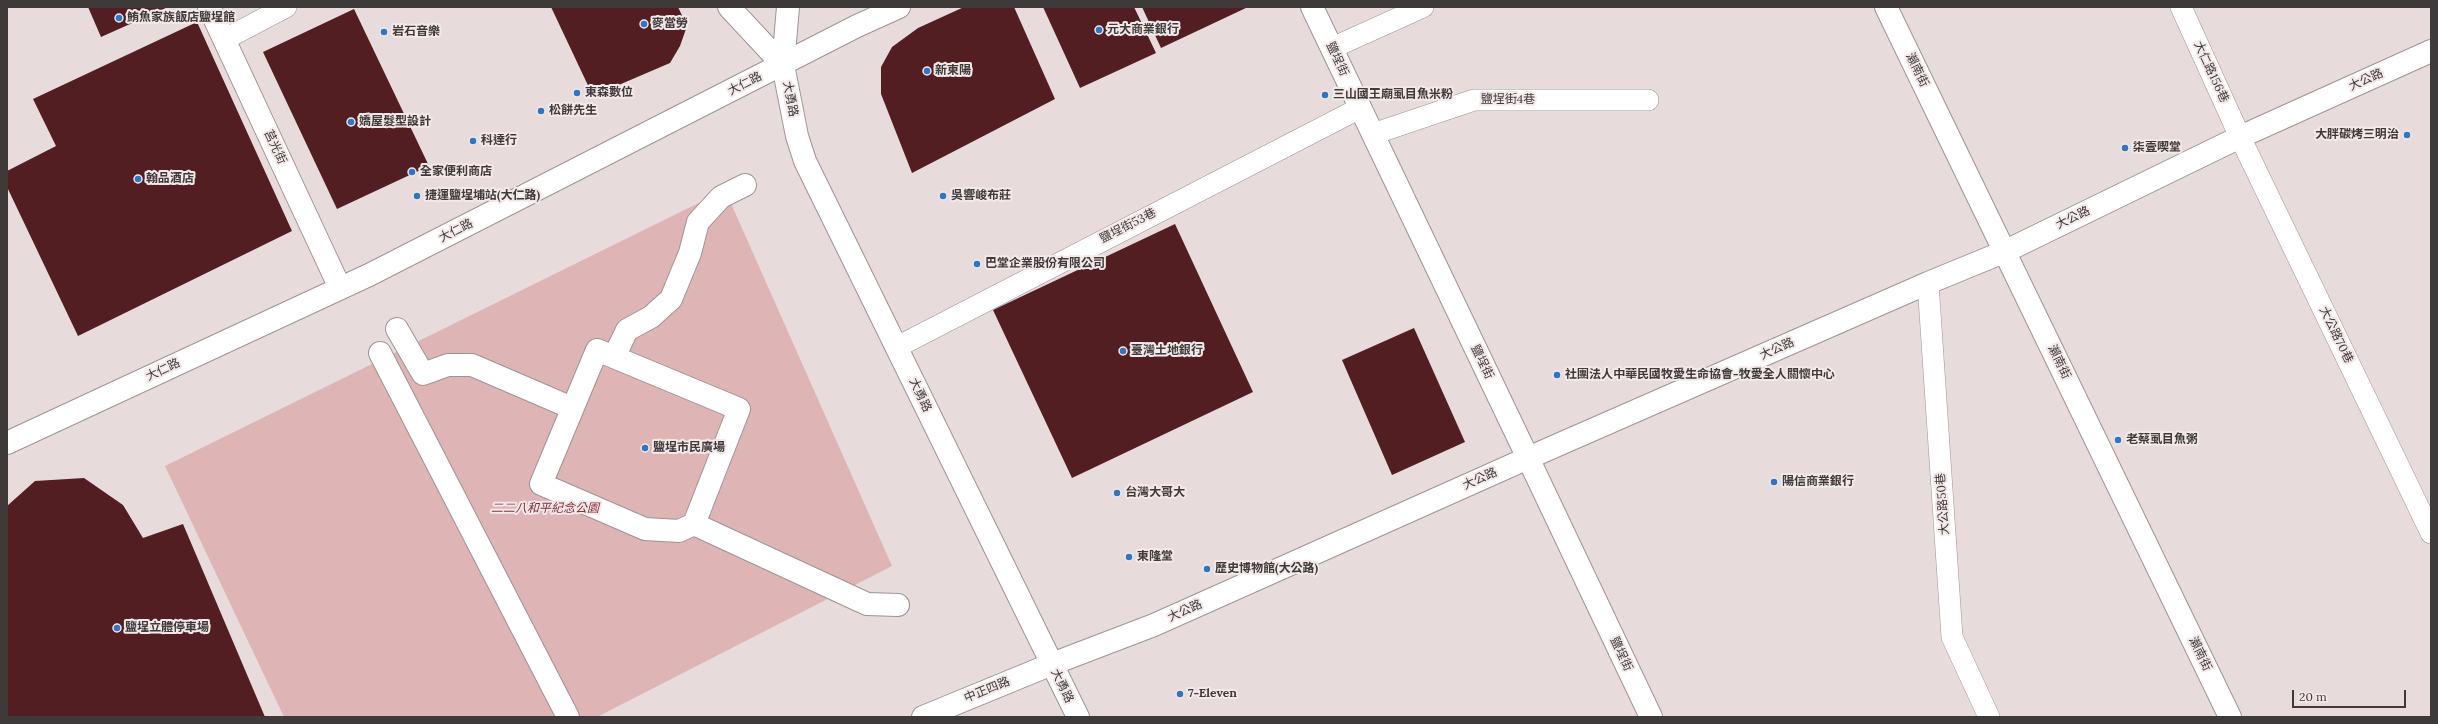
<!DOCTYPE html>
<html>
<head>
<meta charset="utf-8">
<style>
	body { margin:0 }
	#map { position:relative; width:2438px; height:724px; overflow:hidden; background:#e7dbdb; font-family:Lora,serif }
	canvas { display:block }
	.frame { position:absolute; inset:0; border:8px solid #3e3a3a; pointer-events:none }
	.scale { position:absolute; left:2292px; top:690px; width:114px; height:18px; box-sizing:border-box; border:2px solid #3e3a3a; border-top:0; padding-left:5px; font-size:12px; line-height:14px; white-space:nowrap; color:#3e3a3a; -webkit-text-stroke:3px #f4e8e8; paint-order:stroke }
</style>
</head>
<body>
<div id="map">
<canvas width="2438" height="724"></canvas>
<div class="frame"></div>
<div class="scale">20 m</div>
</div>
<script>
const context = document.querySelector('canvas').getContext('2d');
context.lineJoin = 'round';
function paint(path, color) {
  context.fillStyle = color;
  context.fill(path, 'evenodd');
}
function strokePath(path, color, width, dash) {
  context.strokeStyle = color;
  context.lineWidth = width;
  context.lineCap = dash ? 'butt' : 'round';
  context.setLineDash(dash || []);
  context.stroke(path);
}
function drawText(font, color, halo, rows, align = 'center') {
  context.font = font + ' Lora,"Noto Sans TC",serif';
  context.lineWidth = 4;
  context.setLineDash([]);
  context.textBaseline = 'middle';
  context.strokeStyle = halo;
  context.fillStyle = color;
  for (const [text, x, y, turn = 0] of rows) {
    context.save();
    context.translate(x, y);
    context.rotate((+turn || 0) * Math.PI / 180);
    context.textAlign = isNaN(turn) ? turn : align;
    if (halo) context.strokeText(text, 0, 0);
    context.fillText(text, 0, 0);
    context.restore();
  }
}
paint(new Path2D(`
	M725,190l167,376 -295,151h-313l-119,-251z`), '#deb4b5');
paint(new Path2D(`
	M88,7h80l-67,30z
	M551,7h127l9,19 -7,20 -10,17 -77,33z
	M964,7h50l41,92 -143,74 -31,-79v-27l11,-20 26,-19z
	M1043,7h91l22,46 -76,35z
	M1142,7h106l-87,41z
	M354,9l75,157 -92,43 -74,-157z
	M197,22l95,209 -214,105 -71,-149v-16l49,-25 -23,-47z
	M1175,224l78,168 -181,86 -79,-168z
	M1414,328l51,114 -73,33 -50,-115z
	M84,478l39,27 20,33 40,-14 82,193h-258v-211l28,-25z`), '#531e22');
const service = new Path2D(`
	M2181,7l59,130 191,396
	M225,39l61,-32
	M1332,48l91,-41
	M1373,134l101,-34h174
	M1928,283l24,354 37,80
	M897,347l463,-239`);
const pedestrian = new Path2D(`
	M397,329l26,45 25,-9h24l100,43
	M380,353l188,364
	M614,357l13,-27 24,-13 20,-18 19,-46 8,-31 23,-25 24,-12
	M1528,458l123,259
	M694,524l-15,7 -34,-2 -104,-45 56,-134 142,59 -45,115 173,80 31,1`);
const minor = new Path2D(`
	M209,7l131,281
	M729,7l54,58
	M788,7l-5,58 14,71 8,25 273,556
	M1312,7l216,451
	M1886,7l344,710
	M7,443l362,-168 488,-249 42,-19
	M1052,664l102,-39 374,-167 400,-175 78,-32 234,-114 191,-86`);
const tertiary = new Path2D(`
	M923,717l129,-53`);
strokePath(service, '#9f9494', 22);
strokePath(pedestrian, '#9f9494', 24);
strokePath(minor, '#9f9494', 24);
strokePath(tertiary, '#9f9494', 24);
strokePath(service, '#fff', 21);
strokePath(pedestrian, '#fff', 22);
strokePath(minor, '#fff', 22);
strokePath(tertiary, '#fff', 22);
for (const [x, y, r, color] of [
	[119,18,4,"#2d76c7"],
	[644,24,4,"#2d76c7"],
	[1099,30,4,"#2d76c7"],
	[384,32,4,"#2d76c7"],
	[927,71,4,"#2d76c7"],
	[577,93,4,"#2d76c7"],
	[1325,95,4,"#2d76c7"],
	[541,111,4,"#2d76c7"],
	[351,122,4,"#2d76c7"],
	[2407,135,4,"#2d76c7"],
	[473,141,4,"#2d76c7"],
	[2125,148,4,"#2d76c7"],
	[412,172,4,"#2d76c7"],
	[138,179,4,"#2d76c7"],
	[417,196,4,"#2d76c7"],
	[943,196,4,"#2d76c7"],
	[977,264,4,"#2d76c7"],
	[1123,351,4,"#2d76c7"],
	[1557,375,4,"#2d76c7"],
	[2118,440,4,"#2d76c7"],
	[645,448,4,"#2d76c7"],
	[1774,482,4,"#2d76c7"],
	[1117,493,4,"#2d76c7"],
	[1129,557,4,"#2d76c7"],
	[1207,569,4,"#2d76c7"],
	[117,628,4,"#2d76c7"],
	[1180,694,4,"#2d76c7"]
]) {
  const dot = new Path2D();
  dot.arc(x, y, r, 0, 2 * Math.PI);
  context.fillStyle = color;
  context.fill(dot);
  strokePath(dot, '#f4e8e8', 1.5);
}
drawText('bold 12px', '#3e3a3a', '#f4e8e8', [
	["鮪魚家族飯店鹽埕館",127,18],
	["麥當勞",652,24],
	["元大商業銀行",1107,30],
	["岩石音樂",392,32],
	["新東陽",935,71],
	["東森數位",585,93],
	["三山國王廟虱目魚米粉",1333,95],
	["松餅先生",549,111],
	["嬌屋髮型設計",359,122],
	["大胖碳烤三明治",2399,135,"right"],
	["科達行",481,141],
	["柒壹喫堂",2133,148],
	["全家便利商店",420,172],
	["翰品酒店",146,179],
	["捷運鹽埕埔站(大仁路)",425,196],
	["吳響峻布莊",951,196],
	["巴堂企業股份有限公司",985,264],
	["臺灣土地銀行",1131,351],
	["社團法人中華民國牧愛生命協會-牧愛全人關懷中心",1565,375],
	["老蔡虱目魚粥",2126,440],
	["鹽埕市民廣場",653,448],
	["陽信商業銀行",1782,482],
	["台灣大哥大",1125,493],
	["東隆堂",1137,557],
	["歷史博物館(大公路)",1215,569],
	["鹽埕立體停車場",125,628],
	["7-Eleven",1188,694]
], 'left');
drawText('12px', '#3e3a3a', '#f4e8e8', [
	["鹽埕街",1337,59,65],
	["瀨南街",1917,70,64],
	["大仁路156巷",2211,72,65],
	["大公路",2366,80,-24],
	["大仁路",745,84,-27],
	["大勇路",790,99,79],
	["鹽埕街4巷",1508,100],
	["莒光街",275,147,65],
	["大公路",2073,218,-26],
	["鹽埕街53巷",1128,226,-27],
	["大仁路",456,231,-27],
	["大公路70巷",2336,335,64],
	["大公路",1777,349,-24],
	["鹽埕街",1482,362,64],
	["瀨南街",2059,362,64],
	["大仁路",163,370,-25],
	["大勇路",920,395,65],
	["大公路",1480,479,-24],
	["大公路50巷",1943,504,-94],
	["大公路",1185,611,-24],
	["鹽埕街",1621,654,65],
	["瀨南街",2200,654,64],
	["大勇路",1062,686,64],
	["中正四路",987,690,-22]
]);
drawText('italic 12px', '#813239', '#f4e8e8', [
	["二二八和平紀念公園",545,509]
]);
</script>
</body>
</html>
